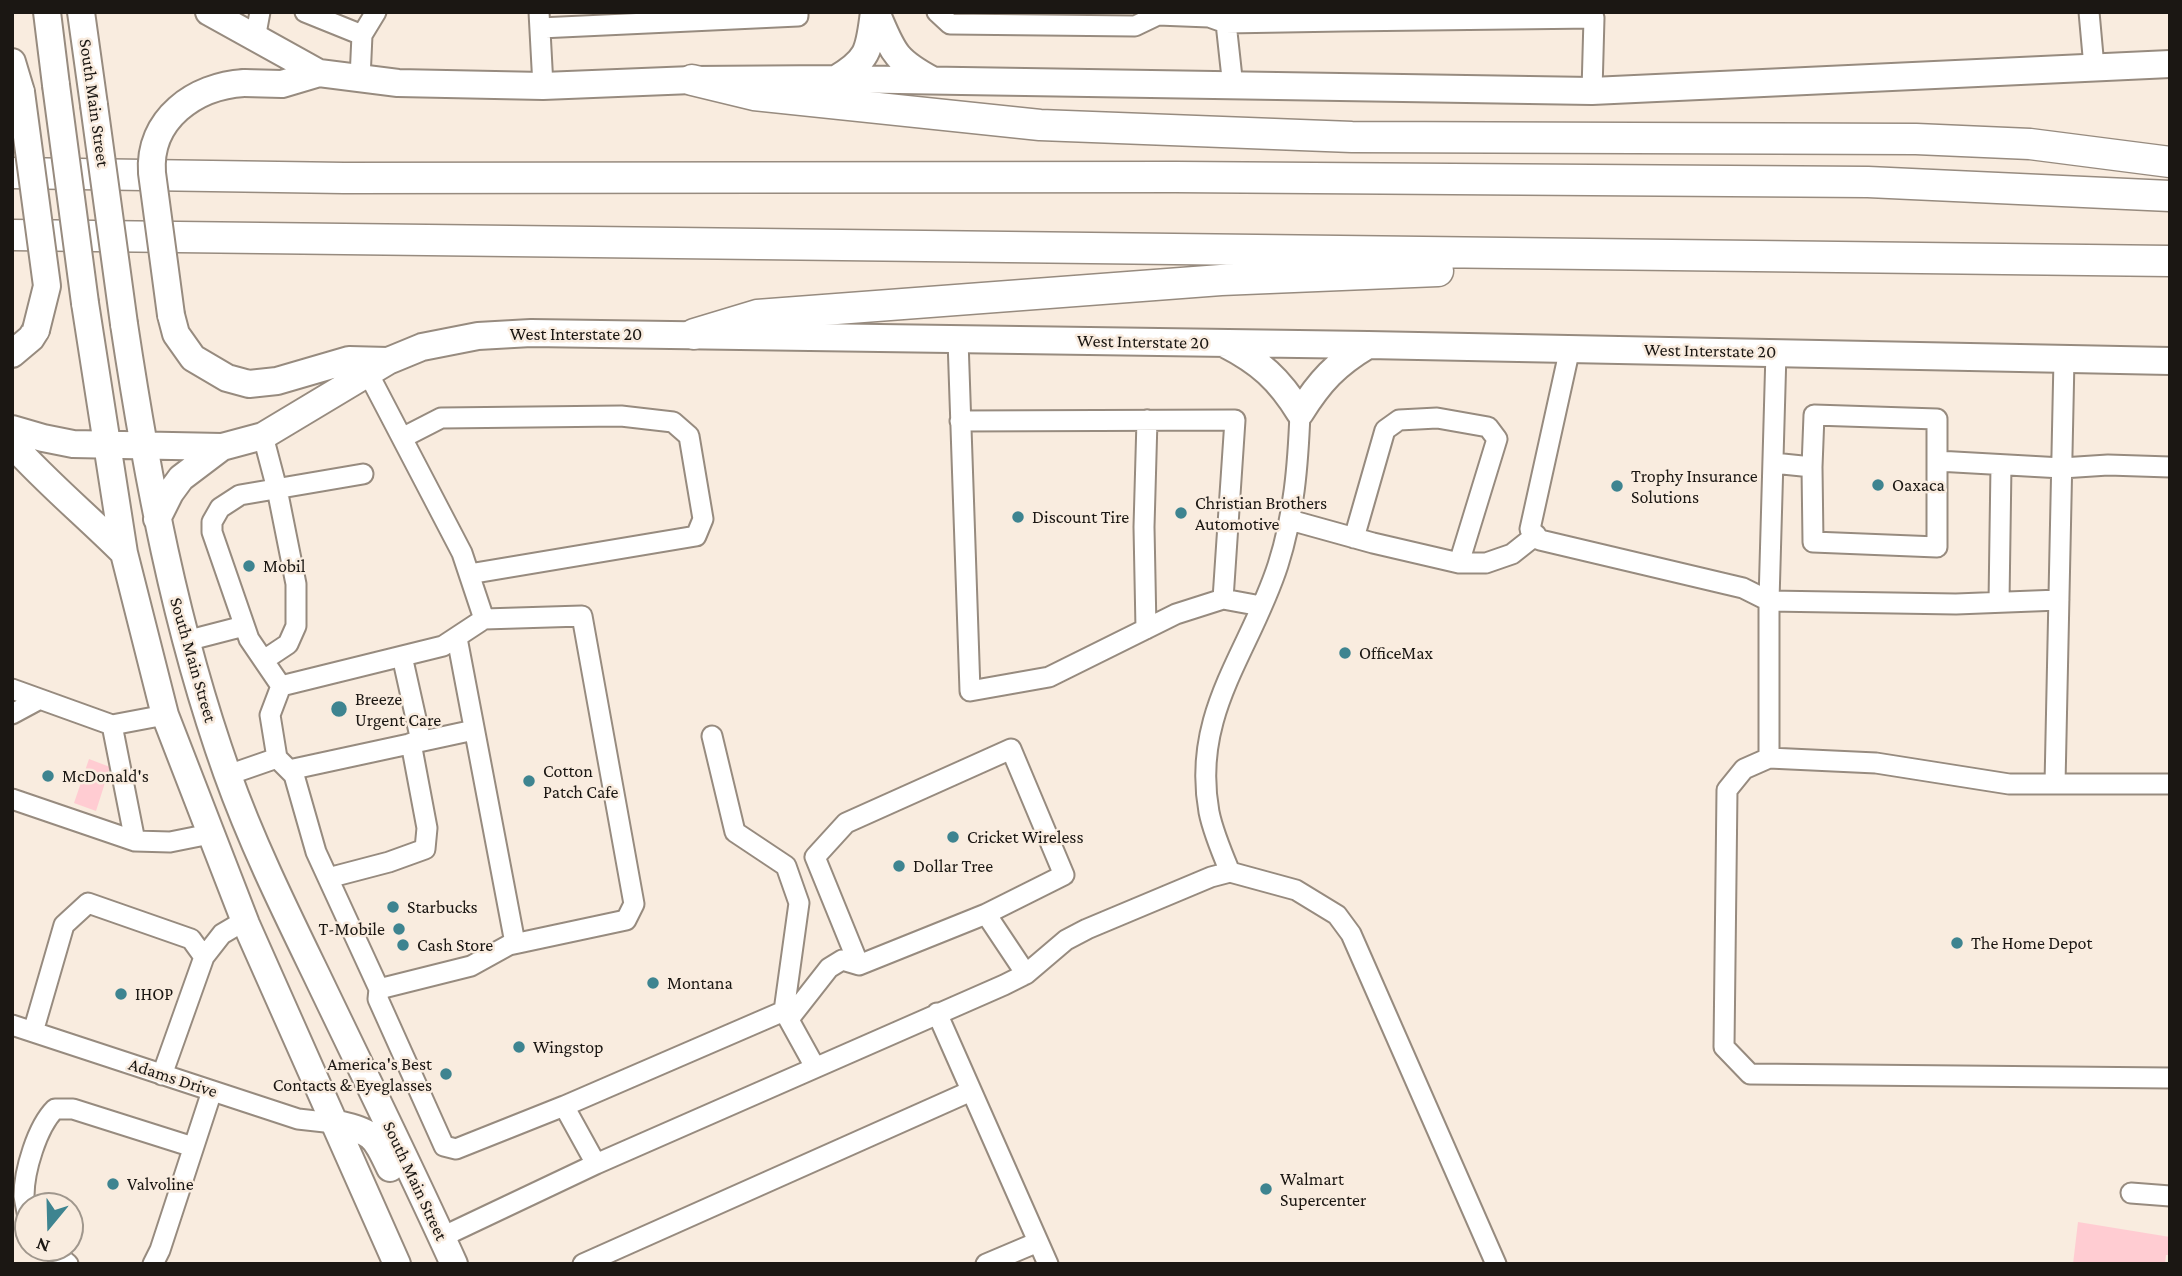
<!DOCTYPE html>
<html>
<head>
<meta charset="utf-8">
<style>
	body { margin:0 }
	#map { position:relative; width:2182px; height:1276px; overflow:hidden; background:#f9ecdf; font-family:"Crimson Pro",serif }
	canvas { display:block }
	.frame { position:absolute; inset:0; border:14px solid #1b1713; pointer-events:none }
	.north { position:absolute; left:14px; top:1192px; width:70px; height:70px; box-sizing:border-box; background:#f9ecdf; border:2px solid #a0978d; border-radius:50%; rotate:199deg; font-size:19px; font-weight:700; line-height:28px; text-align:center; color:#1b1713 }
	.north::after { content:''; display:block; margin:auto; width:24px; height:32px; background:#3e8490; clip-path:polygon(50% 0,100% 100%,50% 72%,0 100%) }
</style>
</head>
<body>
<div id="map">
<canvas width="2182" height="1276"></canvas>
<div class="frame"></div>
<div class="north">N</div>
</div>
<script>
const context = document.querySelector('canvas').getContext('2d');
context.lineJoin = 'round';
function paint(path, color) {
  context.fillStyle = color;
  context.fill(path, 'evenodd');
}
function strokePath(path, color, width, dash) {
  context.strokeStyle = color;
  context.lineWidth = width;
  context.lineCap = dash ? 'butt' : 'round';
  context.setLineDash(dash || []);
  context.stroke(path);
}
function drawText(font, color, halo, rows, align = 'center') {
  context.font = font + ' "Crimson Pro",serif';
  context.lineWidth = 5;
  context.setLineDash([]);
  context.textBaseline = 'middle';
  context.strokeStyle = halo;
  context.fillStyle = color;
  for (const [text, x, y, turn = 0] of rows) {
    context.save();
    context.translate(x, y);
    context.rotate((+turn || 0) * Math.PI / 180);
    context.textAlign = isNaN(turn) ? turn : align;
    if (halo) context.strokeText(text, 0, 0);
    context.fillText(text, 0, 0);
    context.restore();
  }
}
paint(new Path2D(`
	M89,759l21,8 -14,44 -22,-8z
	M2078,1222l92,15v18h-4l-1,9h-92z`), '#ffccd2');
const minor = new Path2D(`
	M305,12l57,23 -2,44
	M539,12l4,74
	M937,12l13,12 185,2 23,-11 51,2 17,6 7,64
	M1343,12v9l251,-3
	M1592,12l2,6 -2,73
	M2089,12l5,55
	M1225,13l1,10 117,-2
	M540,28l258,-12v-4
	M362,35l14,-23
	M255,39l5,-27
	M958,340l12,351 79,-14 127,-63 47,-15 38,7
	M1570,348l-40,181 10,11 203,48 26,13 187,3 103,-4
	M1776,352l-7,249v157l107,5 133,21h161
	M368,373l94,180 22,66
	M960,421l275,-1 -12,179
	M263,436l14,53 19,95v42l-8,18 -24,16
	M402,438l39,-20 180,-2 52,6 16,14 14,83 -7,17 -227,38
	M1773,463l39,4 1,75 124,5v-86l125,7 46,-3 62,2
	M1812,467l2,-52 123,4v42
	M1290,520l83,23 86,20h27l26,-9 24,-19
	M1354,538l31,-108 14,-10 38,-2 51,9 9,12 -38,124
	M1999,602l2,-137
	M1146,629l-2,-102 3,-107
	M457,638l58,305
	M186,641l58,-15
	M402,656l19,85
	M281,686l162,-40 41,-27 98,-3 52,288 -8,16 -117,25 -38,21 -92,23 -1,10 66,147 12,3 108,-43 32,58
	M281,686l-32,-47 -37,-107v-10l8,-14 20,-13 123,-21
	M281,686l-11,29 7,43 17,17 22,77 63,137
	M12,689l100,36 53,-10
	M12,714l26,-14
	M112,725l23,116
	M712,736l23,96 51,34 13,37 -15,108
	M1769,758l-25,11 -17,21 -3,257 26,27 420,4
	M289,770l185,-40
	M228,775l49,-17
	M2055,784l9,-425
	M12,799l123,42 35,1 40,-8
	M1230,872l66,18 41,25 14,19 145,330
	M328,878l61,-16 36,-13 2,-21 -16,-85
	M859,965l-44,-108 31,-34 165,-74 53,126 -78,39
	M937,1013l111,251
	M789,1019l40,-51 13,-8 17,5 127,-51 40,60
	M12,1025l286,94 36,4
	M33,1032l31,-107 24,-22 103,36 13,18
	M162,1075l42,-118 18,-23 22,-13
	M562,1107l222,-96 31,56
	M2131,1193l39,3
	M28,1218c-1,-7 -3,-15 -4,-22 0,-25 13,-69 31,-87h18l120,38
	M442,1237l154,-73 408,-179 22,-11 40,-34 21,-11 124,-52 19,-5c-8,-19 -17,-40 -21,-60 -18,-99 41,-160 69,-247 16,-50 20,-100 22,-152
	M49,1248l19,16
	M153,1264l7,-14 52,-159
	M583,1264l388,-173
	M986,1264l52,-22`);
const major = new Path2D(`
	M47,12l9,73
	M81,12l13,93
	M209,12l110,61 79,10 145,3 149,-6 144,-1 756,12 578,-27
	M876,12c17,39 17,47 56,68
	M12,62l9,30
	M836,79c34,-20 33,-30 38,-67
	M244,83l38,1 37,-11
	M85,303l39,250 41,162 81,209 151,340
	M171,315l5,19 17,24 34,20 22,6 28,-3 72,-21 39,1
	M124,324c23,152 51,303 103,449 25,70 58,137 90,203 46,96 93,191 137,288
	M1225,344c35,18 54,35 75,69 20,-32 36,-49 68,-68
	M12,354l19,-16 5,-8
	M12,429l31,9 30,6 149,3 41,-11 125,-75 34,-14 56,-11 53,-3 837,12 802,16
	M12,444c35,39 75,72 112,109
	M157,519l13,-26 11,-15 41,-31
	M334,1123c39,10 39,9 56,45`);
const highway = new Path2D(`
	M692,80l62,15 286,30 312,12 564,2 114,5 140,18
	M12,173l332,5 831,-1 693,5 302,14
	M12,235l2158,26
	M694,334l63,-19 464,-35 217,-9`);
strokePath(minor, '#978b7f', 23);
strokePath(major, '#978b7f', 30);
strokePath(highway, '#978b7f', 33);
strokePath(minor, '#fff', 19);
strokePath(major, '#fff', 26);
strokePath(highway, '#fff', 30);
const majorBridge = new Path2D(`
	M56,85l29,218
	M21,92l26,194 -11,44
	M94,105l30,219
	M171,315l-19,-142c-4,-54 43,-87 92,-90`);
strokePath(majorBridge, '#978b7f', 30, []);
strokePath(majorBridge, '#fff', 26);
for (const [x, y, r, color] of [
	[1878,485,7,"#3e8490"],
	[1617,486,7,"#3e8490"],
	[1181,513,7,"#3e8490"],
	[1018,517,7,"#3e8490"],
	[249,566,7,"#3e8490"],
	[1345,653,7,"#3e8490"],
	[339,709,9,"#3e8490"],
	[48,776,7,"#3e8490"],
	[529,781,7,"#3e8490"],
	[953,837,7,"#3e8490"],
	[899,866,7,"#3e8490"],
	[393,907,7,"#3e8490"],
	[399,929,7,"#3e8490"],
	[1957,943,7,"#3e8490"],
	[403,945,7,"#3e8490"],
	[653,983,7,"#3e8490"],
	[121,994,7,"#3e8490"],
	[519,1047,7,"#3e8490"],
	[446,1074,7,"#3e8490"],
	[113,1184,7,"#3e8490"],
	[1266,1189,7,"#3e8490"]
]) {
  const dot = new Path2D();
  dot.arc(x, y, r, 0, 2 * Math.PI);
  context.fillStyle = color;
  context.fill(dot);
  strokePath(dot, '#f9ecdf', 2.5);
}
drawText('18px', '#1b1713', '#f9ecdf', [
	["South Main Street",94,103,82],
	["West Interstate 20",576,334],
	["West Interstate 20",1143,342,1],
	["West Interstate 20",1710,351,1],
	["South Main Street",193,660,74],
	["Adams Drive",173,1078,18],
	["South Main Street",415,1181,65]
]);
drawText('18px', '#1b1713', '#f9ecdf', [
	["Trophy Insurance",1631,476],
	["Solutions",1631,497],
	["Oaxaca",1892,485],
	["Christian Brothers",1195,503],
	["Automotive",1195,524],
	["Discount Tire",1032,517],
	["Mobil",263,566],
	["OfficeMax",1359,653],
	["Breeze",355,699],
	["Urgent Care",355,720],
	["Cotton",543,771],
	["Patch Cafe",543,792],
	["McDonald's",62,776],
	["Cricket Wireless",967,837],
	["Dollar Tree",913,866],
	["Starbucks",407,907],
	["T-Mobile",385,929,"right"],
	["The Home Depot",1971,943],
	["Cash Store",417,945],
	["Montana",667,983],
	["IHOP",135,994],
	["Wingstop",533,1047],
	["America's Best",432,1064,"right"],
	["Contacts & Eyeglasses",432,1085,"right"],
	["Walmart",1280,1179],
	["Supercenter",1280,1200],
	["Valvoline",127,1184]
], 'left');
</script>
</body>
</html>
